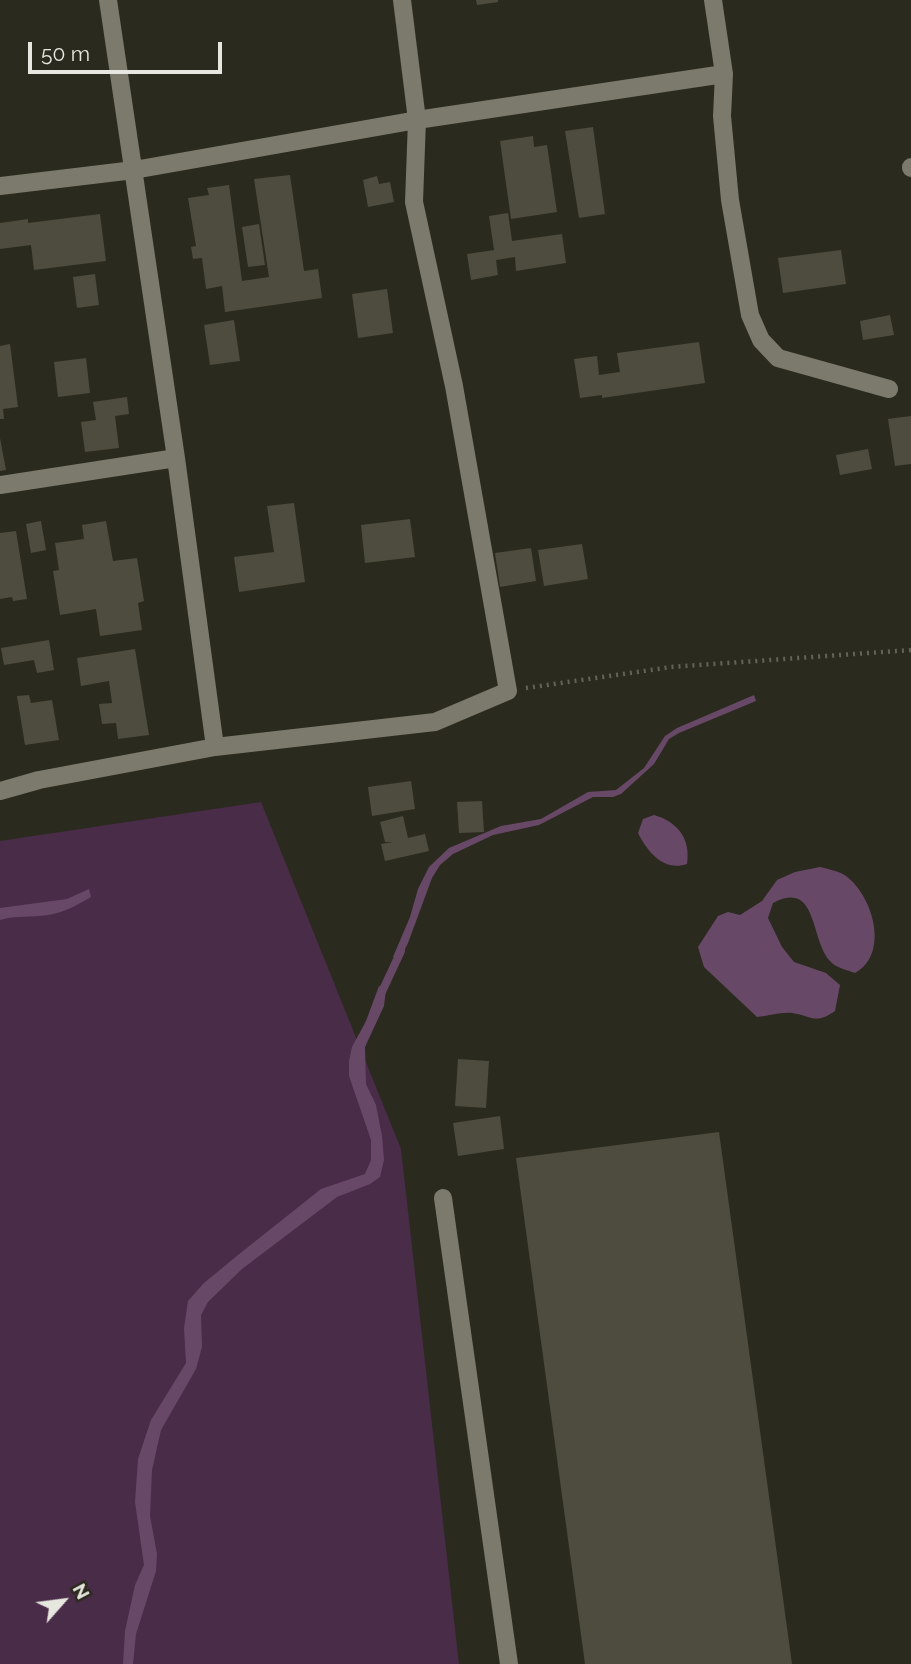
<!DOCTYPE html>
<html>
<head>
<meta charset="utf-8">
<style>
	body { margin:0 }
	#map { position:relative; width:911px; height:1664px; overflow:hidden; background:#2b2a1e; font-family:Raleway,sans-serif }
	canvas { display:block }
	.north { position:absolute; left:28px; top:1566px; width:70px; height:70px; -webkit-text-stroke:5px #2b2a1e; paint-order:stroke; rotate:62deg; font-size:19px; font-weight:700; line-height:28px; text-align:center; color:#e7e7df }
	.north::after { content:''; display:block; margin:auto; width:24px; height:32px; background:#e7e7df; clip-path:polygon(50% 0,100% 100%,50% 72%,0 100%) }
	.scale { position:absolute; left:28px; top:42px; width:194px; height:32px; box-sizing:border-box; border:4px solid #e7e7df; border-top:0; padding-left:9px; font-size:21px; line-height:24px; white-space:nowrap; color:#e7e7df; -webkit-text-stroke:5px #2b2a1e; paint-order:stroke }
</style>
</head>
<body>
<div id="map">
<canvas width="911" height="1664"></canvas>
<div class="north">N</div>
<div class="scale">50 m</div>
</div>
<script>
const context = document.querySelector('canvas').getContext('2d');
context.lineJoin = 'round';
function paint(path, color) {
  context.fillStyle = color;
  context.fill(path, 'evenodd');
}
function strokePath(path, color, width, dash) {
  context.strokeStyle = color;
  context.lineWidth = width;
  context.lineCap = dash ? 'butt' : 'round';
  context.setLineDash(dash || []);
  context.stroke(path);
}
paint(new Path2D(`
	M261,802l140,347 58,515h-459v-823z`), '#492c48');
paint(new Path2D(`
	M754,695l2,6 -77,32 -10,6 -15,25 -33,30 -8,3h-20l-54,28 -46,10 -40,19 -13,11 -8,13 -24,65 -9,18 -6,-4 17,-40 8,-28 11,-22 20,-19 52,-22 40,-7 47,-27 28,-2 28,-22 21,-32 12,-8z
	M654,815c24,7 37,24 33,49 -24,8 -40,-13 -49,-31l5,-14z
	M820,867c8,2 19,4 26,9 27,20 44,78 9,97 -8,-3 -19,-5 -25,-12 -20,-21 -12,-82 -57,-58l-5,15 14,29 12,15 32,11 14,12 -5,26c-20,14 -23,5 -43,2 -11,-1 -24,3 -35,4l-53,-50 -6,-20 20,-31 10,-4 12,3 22,-14 15,-21 18,-8z
	M89,889l2,8c-17,10 -32,18 -52,19 -14,1 -26,0 -39,4v-12l67,-9z
	M379,986l7,3 -2,17 -19,41 1,37 10,21 6,31 2,24 -4,17 -10,7 -33,13 -95,72 -34,33 -7,13 1,32 -6,22 -35,61 -9,40 -2,46 7,38 -1,17 -20,63 -3,30h-10l2,-33 10,-46 9,-20 -9,-63 3,-43 13,-39 35,-57 -2,-35 4,-27 16,-18 34,-28 83,-66 44,-15 6,-14v-20l-22,-64v-15l3,-14 14,-26z`), '#684867');
strokePath(new Path2D(`
	M380,996l21,-45`), '#684867', 8);
paint(new Path2D(`
	M476,0h22v2l-21,3z
	M593,127l12,87 -26,4 -14,-87z
	M533,136l1,11 13,-2 10,67 -46,7 -11,-78z
	M290,175l14,96 14,-2 4,29 -97,14 -3,-26 -16,3 -4,-31 -9,1 -2,-12 5,-1 -8,-48 21,-3 -2,-7 22,-3 13,96 27,-4 -15,-98z
	M377,176l2,8 11,-2 4,20 -26,5 -5,-27z
	M508,213l4,28 50,-7 4,29 -50,8 -1,-14 -19,3 2,15 -27,5 -4,-26 27,-4 -5,-34z
	M100,214l6,47 -72,9 -3,-25 -31,4v-26l28,-4v4z
	M259,224l6,41 -17,2 -6,-40z
	M841,250l5,34 -63,9 -5,-35z
	M95,274l4,31 -22,3 -4,-31z
	M387,289l6,44 -35,5 -6,-44z
	M890,315l4,20 -31,5 -3,-19z
	M234,320l6,41 -30,4 -6,-40z
	M699,342l6,41 -103,15v-3l-22,3 -6,-39 23,-3 2,19 21,-3 -3,-19z
	M10,344l8,63 -15,2 1,10h-4v-73z
	M86,358l4,35 -32,4 -4,-35z
	M127,397l2,17 -14,2 4,32 -34,4 -4,-30 15,-2 -3,-18z
	M911,416v48l-16,2 -7,-47z
	M0,438l6,32 -6,1z
	M868,449l4,20 -32,6 -4,-20z
	M294,503l11,79 -66,10 -5,-35 40,-5 -7,-46z
	M410,519l5,38 -50,6 -4,-38z
	M41,521l5,29 -15,3 -5,-29z
	M106,521l7,40 24,-3 7,43 -6,2 4,27 -42,6 -4,-27 -36,6 -7,-44 6,-1 -4,-27 29,-4 -2,-14z
	M16,531l11,68 -14,2 -1,-4 -12,2v-66z
	M582,544l6,35 -44,7 -6,-36z
	M531,548l5,33 -36,6 -5,-34z
	M49,640l5,30 -17,3 -3,-13 -30,5 -3,-17z
	M135,649l14,86 -31,4 -2,-16 -14,1 -3,-20 13,-1 -3,-22 -28,5 -4,-28z
	M29,695l2,8 21,-3 7,40 -34,5 -8,-49z
	M411,781l4,28 -43,7 -4,-29z
	M482,801l2,31 -25,1 -2,-31z
	M403,816l5,22 17,-4 4,17 -44,10 -4,-17 12,-2h-8l-5,-20z
	M458,1059l31,2 -3,47 -31,-2z
	M500,1116l4,33 -46,7 -5,-33z
	M719,1132l73,532h-207l-69,-506z`), '#4d4c3f');
strokePath(new Path2D(`
	M526,688l145,-21 240,-17`), '#646358', 4.5, [2, 5]);
strokePath(new Path2D(`
	M108,0l68,458 39,289
	M713,0l11,74 -2,42 8,84 20,115 11,25 17,18 111,31
	M911,167v1
	M0,186l134,-16 283,-50 307,-46
	M0,485l176,-27
	M0,791l39,-11 176,-33 220,-25 73,-31 -54,-305 -40,-184 3,-82 -15,-120
	M443,1198l66,466`), '#7b7a6c', 18);
</script>
</body>
</html>
